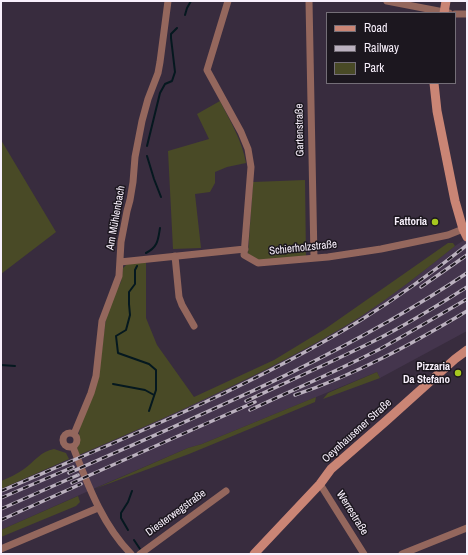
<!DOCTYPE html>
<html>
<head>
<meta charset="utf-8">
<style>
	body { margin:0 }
	#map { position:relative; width:468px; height:555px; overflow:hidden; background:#382c3e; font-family:"Archivo Narrow",sans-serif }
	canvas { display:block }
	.frame { position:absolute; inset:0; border:2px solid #f8f0fc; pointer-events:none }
	.legend { position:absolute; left:326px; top:12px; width:130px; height:72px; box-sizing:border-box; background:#1c171f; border:1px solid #746e77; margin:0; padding:5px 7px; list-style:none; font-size:12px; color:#f8f0fc }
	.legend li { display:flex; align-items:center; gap:8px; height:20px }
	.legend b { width:20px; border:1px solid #746e77 }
</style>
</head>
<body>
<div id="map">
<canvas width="468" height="555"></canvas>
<div class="frame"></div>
<ul class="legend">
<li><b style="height:5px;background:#ca8575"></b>Road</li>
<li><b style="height:5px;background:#bbb1bf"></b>Railway</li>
<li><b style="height:11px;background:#494a26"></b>Park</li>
</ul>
</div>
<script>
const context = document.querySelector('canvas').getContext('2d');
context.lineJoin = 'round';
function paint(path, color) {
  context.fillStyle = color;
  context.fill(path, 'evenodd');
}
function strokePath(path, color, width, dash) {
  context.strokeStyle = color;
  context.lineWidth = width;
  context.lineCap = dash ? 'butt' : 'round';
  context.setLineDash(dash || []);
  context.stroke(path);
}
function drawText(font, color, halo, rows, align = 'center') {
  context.font = font + ' "Archivo Narrow",sans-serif';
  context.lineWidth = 3;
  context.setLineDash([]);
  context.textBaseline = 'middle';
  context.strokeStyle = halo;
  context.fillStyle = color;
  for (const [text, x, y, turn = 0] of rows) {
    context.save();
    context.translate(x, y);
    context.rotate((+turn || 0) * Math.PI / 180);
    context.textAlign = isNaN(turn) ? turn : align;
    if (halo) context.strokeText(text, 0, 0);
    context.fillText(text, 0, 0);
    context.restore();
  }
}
paint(new Path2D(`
	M467,238v93l-87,47 -3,-6 -175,72 -14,4 -95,41 -92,41v-41l115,-50 133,-61 56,-29 54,-32 49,-34 47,-37z`), '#44354d');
paint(new Path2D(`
	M220,101c10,20 22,39 26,62l-19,4 -12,5v11l-5,9 -15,2 6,54 -28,1 -5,-98 41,-12 -12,-25z
	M1,140l55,92 -55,42z
	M305,180l1,78 -47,3 -11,-7 5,-72z
	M448,243h5l2,3c-31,25 -62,49 -95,71 -24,15 -49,29 -74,42 -67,35 -137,66 -207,96l-2,-7 2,-6v-8l1,-7 18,-48 8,-61 7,-21 8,-15 2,-14 5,-5 18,-2v57l11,27 37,52 80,-37 51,-31z
	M377,372l3,6 -57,21 5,-6z
	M316,397l-1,5 -126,52 -95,35 94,-41 14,-4z
	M54,449l12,4 3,6 -68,30v-8c8,-3 16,-7 23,-12 10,-7 17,-18 30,-20z
	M78,496l2,6 -4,4 -75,31v-7z`), '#494a26');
strokePath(new Path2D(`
	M185,15l2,-7 4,-7
	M147,146l13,-53 5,-9 7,-3 3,-9 -4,-34v-4l6,-6
	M147,156l7,23 7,18
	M146,253c12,-6 12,-13 14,-25
	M137,266l-2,4v14l-6,8v12l1,11 -4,15 -10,6 2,17 31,11 7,6v20l-7,21
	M1,365l14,1
	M113,384l32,6 9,5
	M128,530l-7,-12v-5l7,-11 4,-11
	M134,540l6,9`), '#05181f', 2);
strokePath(new Path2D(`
	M228,1l-21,69 34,62 7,17 3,18 -7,88 14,8 70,-6 53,-8 67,-14 15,-6 4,-3
	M309,1l5,257
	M387,1l62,12
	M455,14h12
	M175,256l4,41 3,8 12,21
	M120,262l125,-13
	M63 440a7 7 0 1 1 14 0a7 7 0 1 1-14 0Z
	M74,434l17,-41 5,-17 6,-55 17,-45 2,-34 6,-31 3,-11 3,-18 2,-25 7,-36 6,-22 10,-26 2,-11 8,-61
	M73,447c15,38 29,77 58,107
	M320,484l44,70
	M1,549l97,-41
	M140,554l86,-63
	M402,554l65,-26`), '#94675d', 7);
strokePath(new Path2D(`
	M444,13l2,-12
	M434,83l3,28 18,90 8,28 4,8
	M254,554l66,-70 11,-15 55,-48 69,-62 12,-9`), '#ca8575', 9);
const rail = new Path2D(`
	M421,287l46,-32
	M295,395c62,-21 117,-51 172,-84
	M246,401c43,-20 86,-39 128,-60 32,-16 63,-35 93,-54
	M250,410c43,-20 87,-39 130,-61 29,-16 58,-33 87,-50
	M69,473c136,-60 274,-117 398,-200
	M72,483l183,-81
	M1,491c122,-52 246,-102 360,-171 37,-23 72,-48 106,-75
	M1,498l72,-31
	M1,509l77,-34
	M1,520l80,-36`);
strokePath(rail, '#bbb1bf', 3.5);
strokePath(rail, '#1c171f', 2, [6]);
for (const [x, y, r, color] of [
	[435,222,4,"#a7c81f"],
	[458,373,4,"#a7c81f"]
]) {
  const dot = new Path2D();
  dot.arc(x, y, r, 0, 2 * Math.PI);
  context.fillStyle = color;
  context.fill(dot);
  strokePath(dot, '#1c171f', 1.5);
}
drawText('11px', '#f8f0fc', '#1c171f', [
	["Gartenstraße",300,130,-91],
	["Am Mühlenbach",116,218,-80],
	["Schierholzstraße",303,248,-6],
	["Oeynhausener Straße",357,431,-42],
	["Diesterwegstraße",176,513,-36],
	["Werrestraße",352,513,58]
]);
drawText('bold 11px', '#f8f0fc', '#1c171f', [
	["Fattoria",427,222],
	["Pizzaria",450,367],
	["Da Stefano",450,380]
], 'right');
</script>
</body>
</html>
